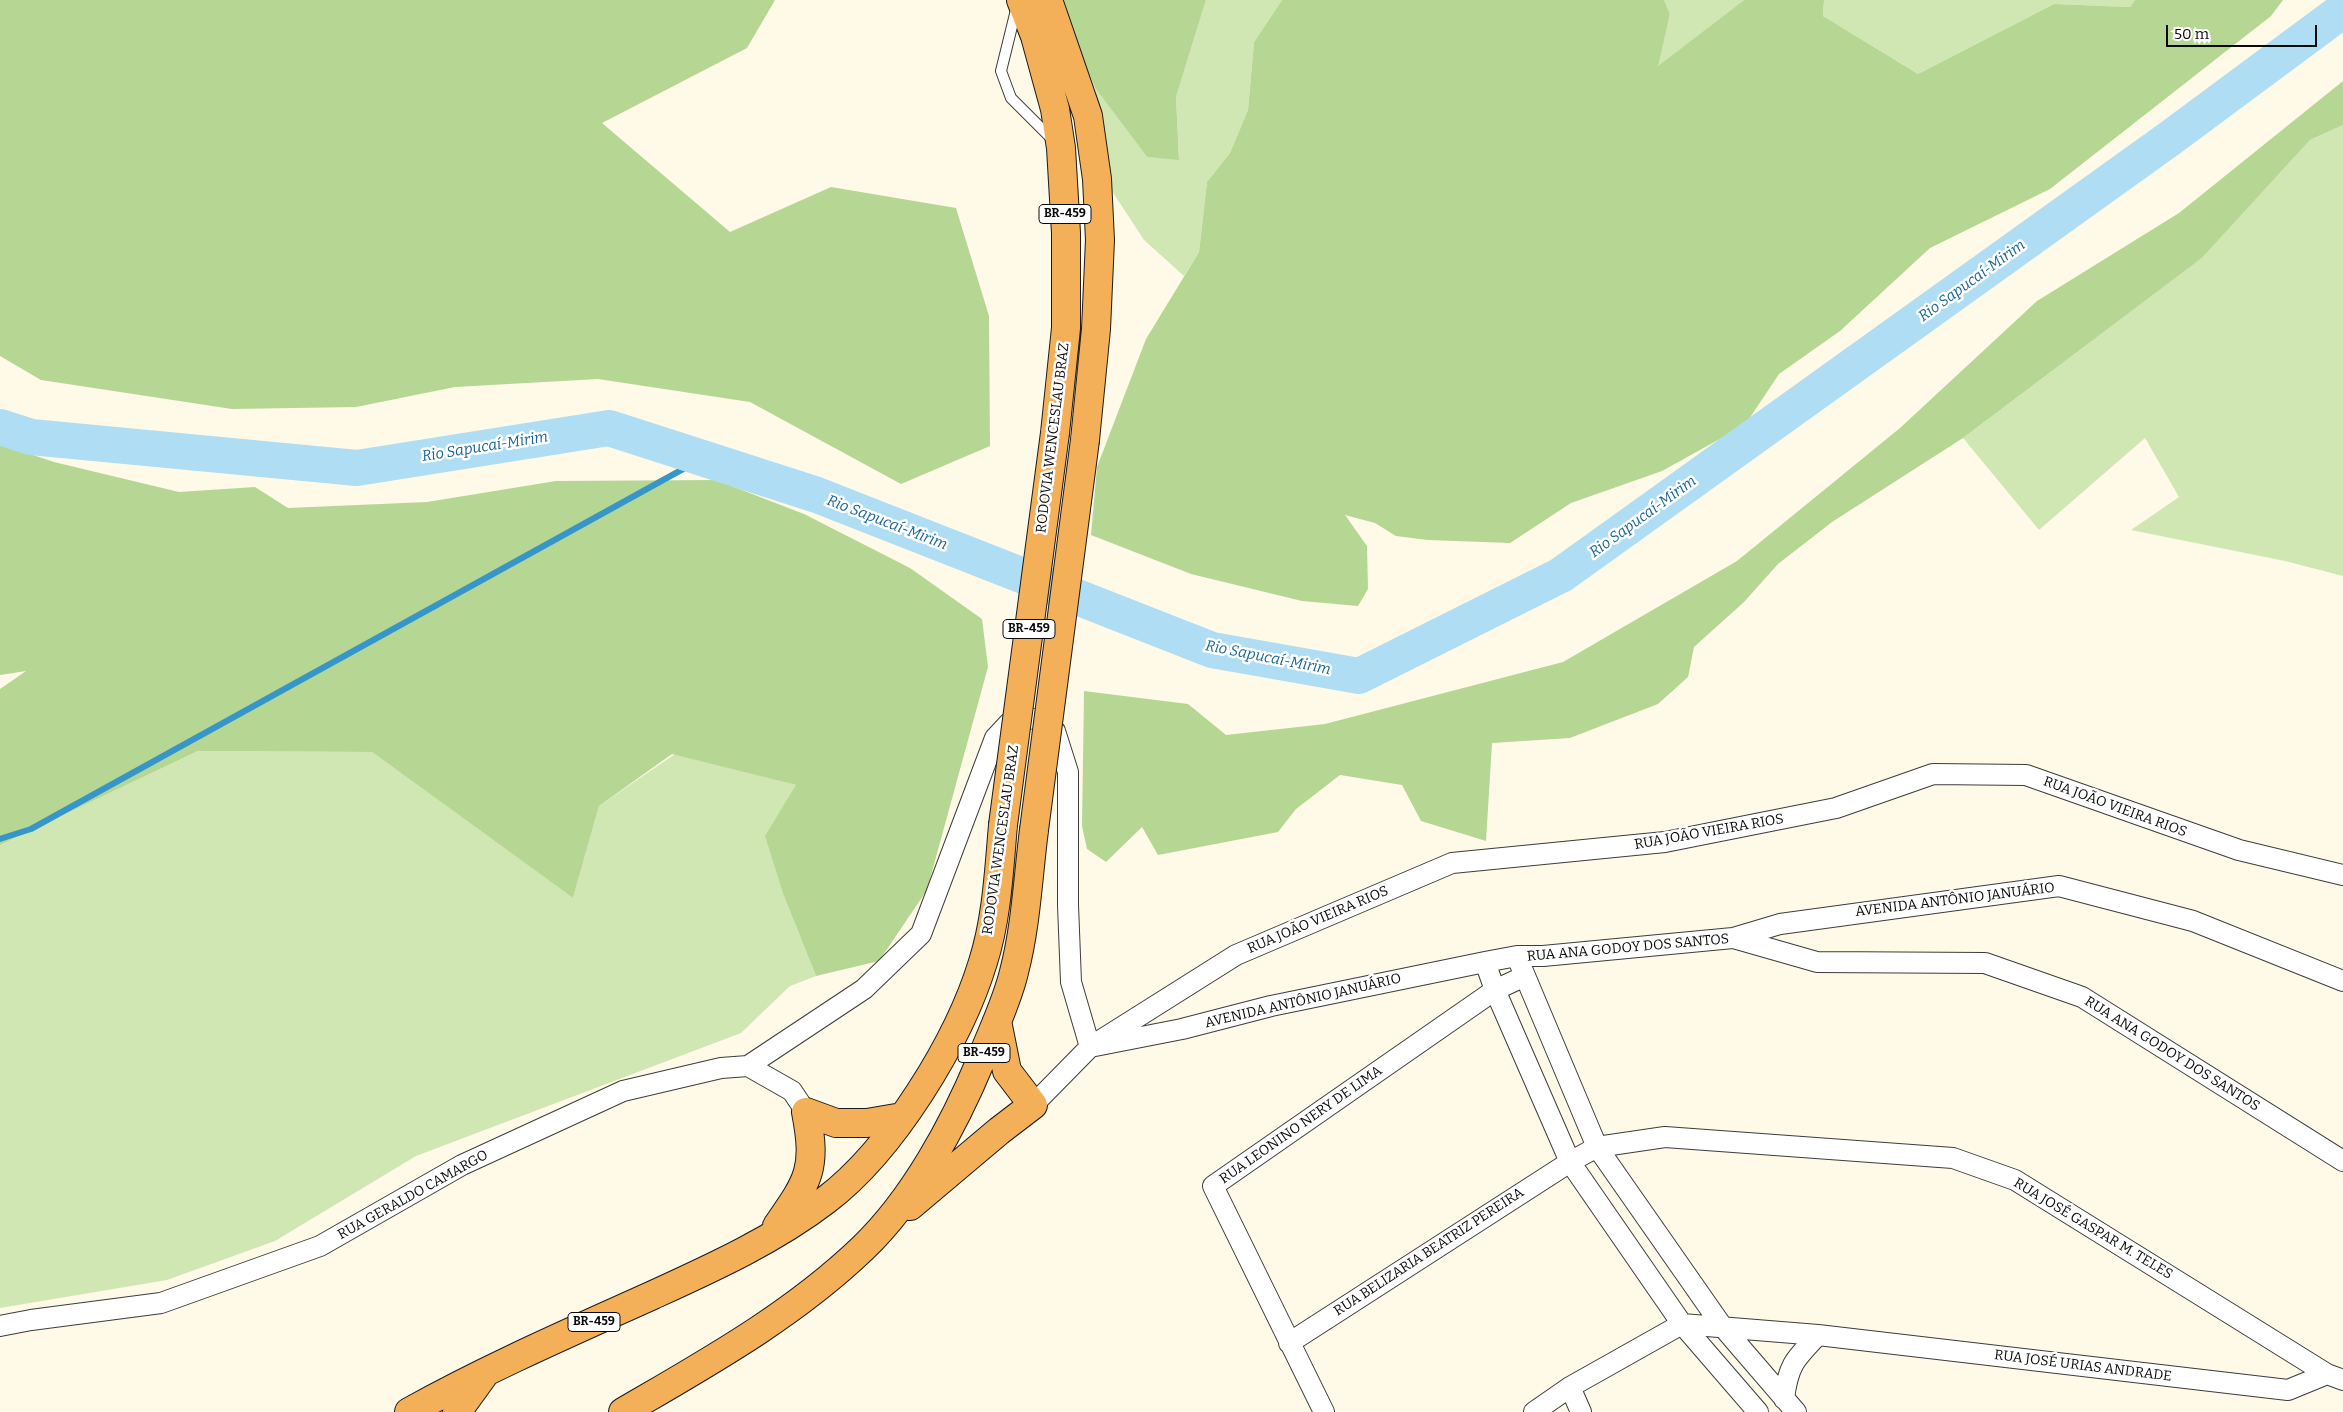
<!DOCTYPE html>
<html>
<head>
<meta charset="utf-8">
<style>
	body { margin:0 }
	#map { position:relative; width:2343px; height:1412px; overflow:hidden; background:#fff9e7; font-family:Bitter,serif }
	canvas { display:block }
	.scale { position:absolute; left:2166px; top:25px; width:151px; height:22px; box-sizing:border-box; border:2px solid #0a0a0a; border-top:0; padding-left:6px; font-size:15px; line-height:18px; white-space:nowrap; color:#0a0a0a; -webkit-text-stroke:4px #fff; paint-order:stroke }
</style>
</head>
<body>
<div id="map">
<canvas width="2343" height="1412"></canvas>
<div class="scale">50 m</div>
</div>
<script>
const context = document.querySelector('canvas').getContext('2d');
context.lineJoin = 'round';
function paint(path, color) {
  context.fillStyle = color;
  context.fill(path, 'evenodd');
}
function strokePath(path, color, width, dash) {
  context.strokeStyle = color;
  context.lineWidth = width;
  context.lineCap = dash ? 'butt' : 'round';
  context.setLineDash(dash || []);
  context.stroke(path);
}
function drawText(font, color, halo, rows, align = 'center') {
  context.font = font + ' Bitter,serif';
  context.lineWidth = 5;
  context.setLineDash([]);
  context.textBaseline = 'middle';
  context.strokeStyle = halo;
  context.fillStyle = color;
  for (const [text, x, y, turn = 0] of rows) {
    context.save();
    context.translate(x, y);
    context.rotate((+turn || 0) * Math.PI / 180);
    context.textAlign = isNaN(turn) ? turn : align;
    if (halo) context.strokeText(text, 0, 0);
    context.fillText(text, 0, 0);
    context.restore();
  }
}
paint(new Path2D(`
	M1206,0h76l-28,42 -6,68 -18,43 -23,29 -8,70 -15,24 -40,-36 -38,-58 -11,-94 52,69 32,2 -3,-62z
	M1664,0h80l-87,67 13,-53z
	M1824,0h311l-5,7 -76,-3 -136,70 -95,-58z
	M2343,125v451l-58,-15 -154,-31 48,-33 -34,-59 -106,92 -76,-92 239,-180 108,-118z
	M198,751l174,1 201,146 26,-92 76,-52 121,31 -12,111 32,80 -26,10 -49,47 -325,123 -141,85 -108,39 -167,28v-463z`), '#d0e7b3');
paint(new Path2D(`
	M0,0h775l-28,48 -145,75 128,109 101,-45 125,21 33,108 1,130 -89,38 -151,-82 -152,-23 -143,8 -99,20 -124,2 -191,-29 -41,-24z
	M1059,0h147l-30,97 3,63 -32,-3 -52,-69z
	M1282,0h382l6,14 -12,52 86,-66h80l-1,16 95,58 136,-70 76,3 5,-7h148l-12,16 -221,173 -120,59 -90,83 -61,43 -34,51 -83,46 -91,32 -61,40 -82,-3 -32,-4 -21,-13 -30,-8 22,31 1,43 -10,17 -56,-5 -111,-27 -100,-39 6,-68 49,-128 53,-87 8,-70 23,-29 18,-43 6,-68z
	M2343,81v44l-33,15 -108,118 -239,180 -131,84 -54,42 -34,38 -50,45 -6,30 -30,27 -88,34 -78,5 -6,98 -65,-20 -19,-36 -62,-10 -44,34 -18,23 -120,23 -16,-28 -36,35 -19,-13 -5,-23 2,-135 104,13 38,31 99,-11 238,-62 174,-101 163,-133 137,-127 142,-88z
	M0,444l54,18 125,30 76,-5 33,21 139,-6 129,-21 160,-1 88,34 106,54 72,51 6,48 -61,223 -48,71 -63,15 -32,-80 -19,-60 31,-51 -124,-31 -73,52 -26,92 -201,-146 -174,-1 -198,94v-156l26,-18 -26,4z`), '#b5d793');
strokePath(new Path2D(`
	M0,839l31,-10 672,-371`), '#3696ca', 6);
strokePath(new Path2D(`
	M0,427l31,10 326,31 252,-40 208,67 395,155 147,26 202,-101 608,-436 174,-129`), '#aeddf4', 36);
const service = new Path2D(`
	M1017,6l-16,65 10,27 42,42`);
const minor = new Path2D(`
	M1733,938l47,-14 279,-38 134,35 150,60
	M1485,962l10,28 75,172 112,162 76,88
	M1520,964l77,183 125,179 74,86
	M748,1066l116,-77 57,-55 74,-196 14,-15 19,-5 13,2 14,11 13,41v133l3,77 19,65 92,-18 89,-23 214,-44 32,-6h26l190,-18 84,24 168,1 97,34 261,164
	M1033,1105l57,-58 146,-92 216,-92 213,-21 171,-34 97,-34 93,1 213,75 104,25
	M0,1326l31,-6 130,-17 159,-57 142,-81 161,-74 98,-23 27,-2 44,25 14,21
	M1289,1343l281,-181 27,-15 68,-10 288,21 62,22 312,194
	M1570,1387l11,25
	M1784,1399c4,-34 11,-40 34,-64
	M1324,1412l-111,-226 282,-196 30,-14
	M1534,1412l36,-25 112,-63 136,11 470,55 39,-16 16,6`);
const trunk = new Path2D(`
	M1021,0l14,36 20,73 6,39 5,85v95l-11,105
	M1048,0l40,116 9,63 3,61 -4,89 -11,111
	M806,1112l30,11h31l35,-6
	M910,1206l89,-75 34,-26 -26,-34 -10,-50
	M777,1226c32,-46 40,-57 29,-114
	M409,1412c79,-44 162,-80 244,-117 59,-27 121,-55 173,-95 66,-50 133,-159 157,-238 14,-44 16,-92 20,-137
	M457,1412l26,-36
	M623,1412c84,-49 169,-96 240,-164 51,-49 91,-123 118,-188 11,-28 26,-58 33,-88 12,-46 14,-95 20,-142`);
strokePath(service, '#3d3d3d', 12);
strokePath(minor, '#3d3d3d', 22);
strokePath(trunk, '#1b1b1b', 30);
strokePath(service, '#fff', 10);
strokePath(minor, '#fff', 20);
strokePath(trunk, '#f4af59', 28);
const trunkBridge = new Path2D(`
	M1003,825l52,-392
	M1034,830l51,-390`);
strokePath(trunkBridge, '#1b1b1b', 30, []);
strokePath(trunkBridge, '#f4af59', 28);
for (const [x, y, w] of [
	[1065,214,52],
	[1029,629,52],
	[984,1053,52],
	[594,1322,52]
]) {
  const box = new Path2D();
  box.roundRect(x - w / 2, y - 9.5, w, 19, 4);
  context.fillStyle = '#fff';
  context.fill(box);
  strokePath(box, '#0a0a0a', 1);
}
drawText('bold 12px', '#0a0a0a', null, [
	["BR-459",1065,214],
	["BR-459",1029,629],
	["BR-459",984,1053],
	["BR-459",594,1322]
]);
drawText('14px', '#0a0a0a', '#fff', [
	["RODOVIA WENCESLAU BRAZ",1053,438,-83],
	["RUA JOÃO VIEIRA RIOS",2115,807,20],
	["RUA JOÃO VIEIRA RIOS",1709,832,-10],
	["RODOVIA WENCESLAU BRAZ",1001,840,-82],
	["AVENIDA ANTÔNIO JANUÁRIO",1955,900,-7],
	["RUA JOÃO VIEIRA RIOS",1318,920,-23],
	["RUA ANA GODOY DOS SANTOS",1628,948,-5],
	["AVENIDA ANTÔNIO JANUÁRIO",1303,1001,-13],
	["RUA ANA GODOY DOS SANTOS",2172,1054,32],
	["RUA LEONINO NERY DE LIMA",1301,1125,-35],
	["RUA GERALDO CAMARGO",413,1195,-29],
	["RUA JOSÉ GASPAR M. TELES",2093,1229,31],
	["RUA BELIZARIA BEATRIZ PEREIRA",1429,1252,-33],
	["RUA JOSÉ URIAS ANDRADE",2083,1366,7]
]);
drawText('italic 15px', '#186597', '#fff', [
	["Rio Sapucaí-Mirim",1972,281,-36],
	["Rio Sapucaí-Mirim",485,447,-9],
	["Rio Sapucaí-Mirim",1643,517,-36],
	["Rio Sapucaí-Mirim",887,523,21],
	["Rio Sapucaí-Mirim",1268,658,11]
]);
</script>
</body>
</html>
